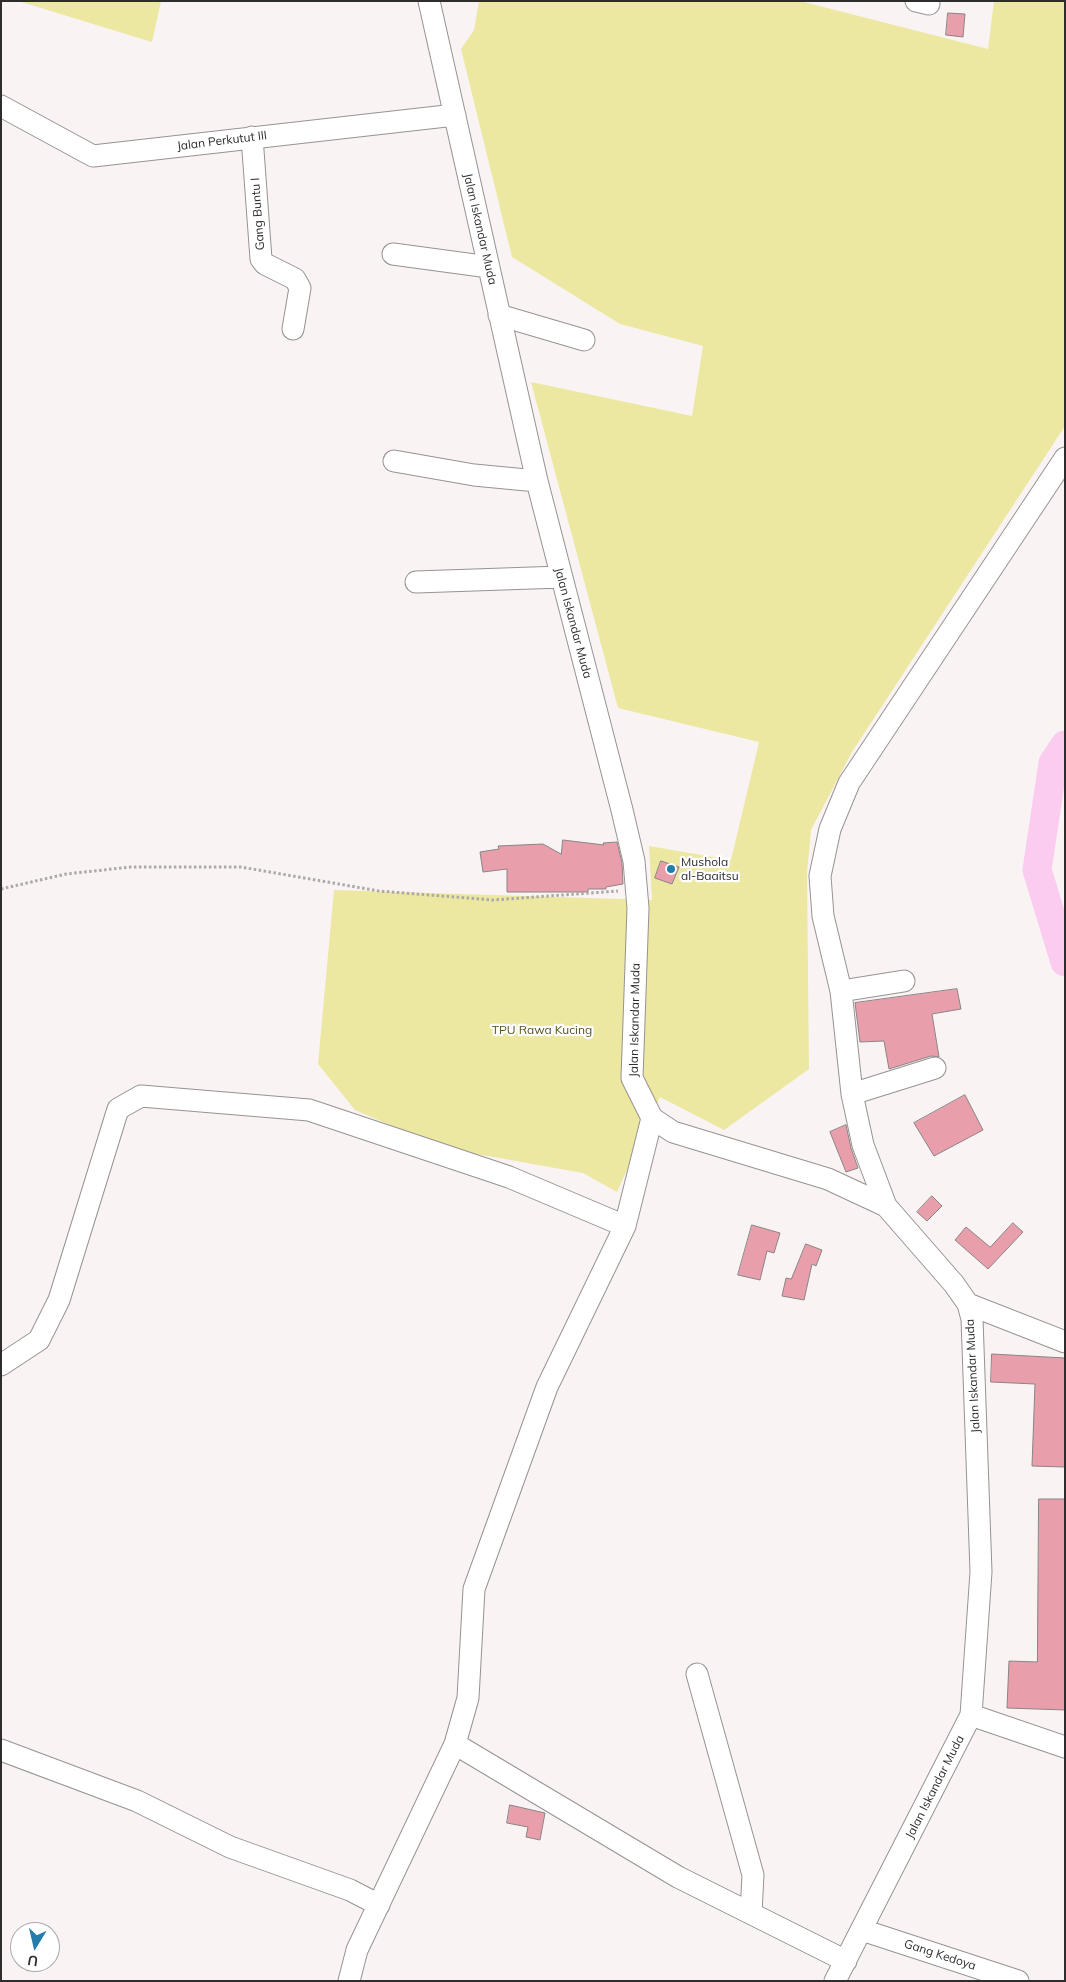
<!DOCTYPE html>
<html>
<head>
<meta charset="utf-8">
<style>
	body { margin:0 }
	#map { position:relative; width:1066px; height:1982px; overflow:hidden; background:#f9f4f3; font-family:Mulish,sans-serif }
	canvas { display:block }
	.frame { position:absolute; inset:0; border:2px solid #2e2c2c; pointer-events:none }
	.north { position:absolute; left:10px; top:1922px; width:50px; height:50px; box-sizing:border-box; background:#fff; border:1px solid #ababab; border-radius:50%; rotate:189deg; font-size:14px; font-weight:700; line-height:20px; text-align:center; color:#2e2c2c }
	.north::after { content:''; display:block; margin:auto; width:18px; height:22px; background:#257dac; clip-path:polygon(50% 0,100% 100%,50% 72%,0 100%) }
</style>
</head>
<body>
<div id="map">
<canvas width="1066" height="1982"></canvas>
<div class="frame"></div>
<div class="north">U</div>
</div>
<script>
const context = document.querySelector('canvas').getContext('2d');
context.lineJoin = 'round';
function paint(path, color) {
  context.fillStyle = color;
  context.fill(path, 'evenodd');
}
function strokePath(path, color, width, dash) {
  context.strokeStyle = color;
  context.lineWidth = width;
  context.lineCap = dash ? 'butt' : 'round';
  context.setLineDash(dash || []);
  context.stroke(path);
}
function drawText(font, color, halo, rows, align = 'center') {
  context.font = font + ' Mulish,sans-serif';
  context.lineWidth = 4.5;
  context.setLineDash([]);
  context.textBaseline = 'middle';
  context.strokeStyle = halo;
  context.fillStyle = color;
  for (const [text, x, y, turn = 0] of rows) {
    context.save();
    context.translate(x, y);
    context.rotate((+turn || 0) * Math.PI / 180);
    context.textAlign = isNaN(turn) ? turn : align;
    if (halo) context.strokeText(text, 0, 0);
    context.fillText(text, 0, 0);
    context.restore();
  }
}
paint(new Path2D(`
	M18,1h143l-9,41z
	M479,1h321l188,48 6,-48h71v425l-213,326 -41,78 -4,43 2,196 -85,61 -64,-33 -43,95 -34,-19 -140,-25 -88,-38 -37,-46 16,-174 318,10 -3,-54 82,14 28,-118 -141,-34 -87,-326 161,34 11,-70 -83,-22 -108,-67 -51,-208 13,-19z`), '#ece8a2');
strokePath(new Path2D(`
	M1065,745l-12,18 -16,107 28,92`), '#fccbf0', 29);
const building = new Path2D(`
	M948,13l17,1 -2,23 -17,-2z
	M563,840l41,5 -1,-2 14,-1 5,21 1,21 -17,3v2h-18v3h-81v-23l-24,3 -3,-20 19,-3 -1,-3 45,-2 18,10z
	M661,861l18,6 -7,17 -17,-6z
	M957,989l4,20 -29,5 7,43 -8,-1 -42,13 -5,-28 -24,1 -5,-39z
	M965,1095l18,35 -49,26 -20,-33z
	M846,1125l5,23 7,20 -12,4 -16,-40z
	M932,1196l10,10 -15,15 -10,-9z
	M1013,1223l10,9 -35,37 -33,-29 11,-13 24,20z
	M752,1225l28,8 -6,20 -7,-2 -7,29 -22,-5z
	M806,1244l16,6 -6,16 -4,-2 -8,36 -22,-4 4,-18 5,1z
	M992,1354l73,4v109l-33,-1 3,-82 -44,-2z
	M1039,1499h26v211l-58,-2 2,-47 28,1z
	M510,1805l35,8 -5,27 -14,-3 2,-10 -21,-4z`);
paint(building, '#e99eac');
strokePath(building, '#898585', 1);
const minor = new Path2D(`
	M429,1l108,480 85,329 12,51 4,47 -6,170 20,40 21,14 155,47 58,27 68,78 14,20 4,15 9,253 -10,143 -136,266
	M916,1l13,3
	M1,106l92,50 362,-41
	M252,137l9,122 4,5 30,15 5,9 -7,41
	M393,254l96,13
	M499,315l85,25
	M394,461l80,14 63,6
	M416,582l145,-5
	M841,991l63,-10
	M852,1094l83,-26
	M886,1206l-23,-61 -11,-51 -11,-103 -18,-75 -3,-40 10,-47 19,-46 216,-325
	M968,1304l97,38
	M1,1365l38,-25 20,-40 59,-191 23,-13 168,14 200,67 116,49
	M697,1674l56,201 -2,38
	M971,1715l94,32
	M455,1744l223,133 168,84
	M1,1750l136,51 93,46 120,43 29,15
	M862,1930l156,51
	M349,1981l8,-31 98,-206 13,-46 6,-109 73,-202 78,-161 27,-108`);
strokePath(minor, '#979391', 23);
strokePath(new Path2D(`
	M1,889l65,-15 65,-7h110l138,24 114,9 125,-9`), '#aca9a8', 3, [2.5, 2.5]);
strokePath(minor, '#fff', 21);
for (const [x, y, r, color] of [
	[671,869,5,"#257dac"]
]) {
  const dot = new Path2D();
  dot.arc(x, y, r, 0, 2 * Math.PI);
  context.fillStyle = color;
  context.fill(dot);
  strokePath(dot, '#fff', 2);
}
drawText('12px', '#2e2c2c', '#fff', [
	["Jalan Perkutut III",222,141,-7],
	["Gang Buntu I",258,214,-94],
	["Jalan Iskandar Muda",480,229,77],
	["Jalan Iskandar Muda",573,623,75],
	["Jalan Iskandar Muda",635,1020,-89],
	["Jalan Iskandar Muda",973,1376,-93],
	["Jalan Iskandar Muda",935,1787,-63],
	["Gang Kedoya",940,1955,18]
]);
drawText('12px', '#2e2c2c', '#fff', [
	["Mushola",681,862],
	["al-Baaitsu",681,876]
], 'left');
drawText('12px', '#55511d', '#fff', [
	["TPU Rawa Kucing",542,1030]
]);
</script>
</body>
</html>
